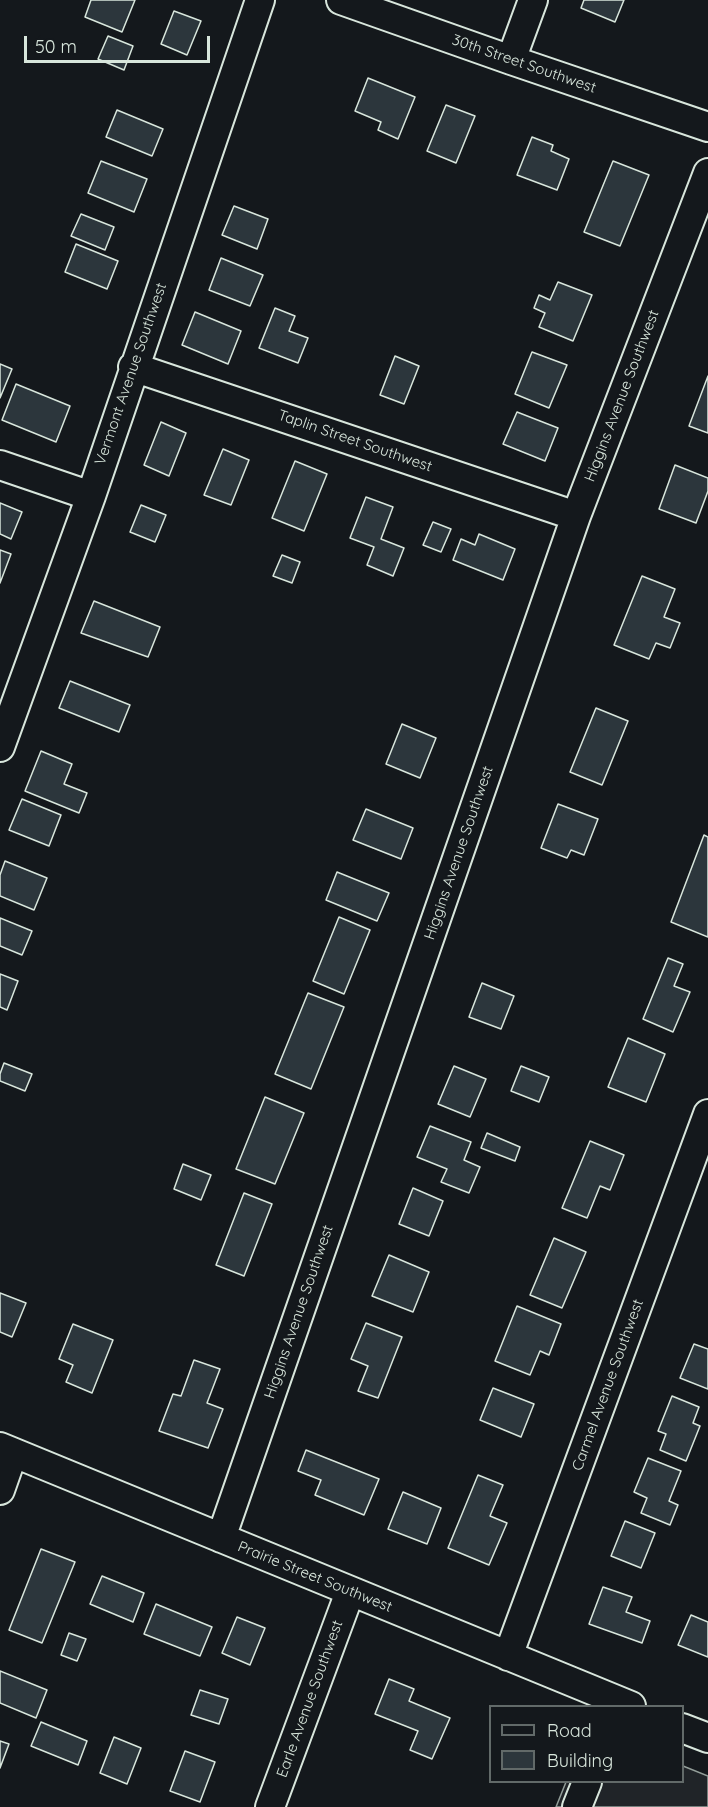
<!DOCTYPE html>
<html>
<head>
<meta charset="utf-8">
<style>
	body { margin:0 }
	#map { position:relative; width:708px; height:1807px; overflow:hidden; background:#14181c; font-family:Quicksand,sans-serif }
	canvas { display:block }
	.legend { position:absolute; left:489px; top:1705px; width:195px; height:78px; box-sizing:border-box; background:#14181c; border:2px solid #626a69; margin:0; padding:8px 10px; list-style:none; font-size:18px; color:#d8e6dc }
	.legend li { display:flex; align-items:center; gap:12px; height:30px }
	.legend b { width:30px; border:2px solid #626a69 }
	.scale { position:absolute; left:24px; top:36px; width:186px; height:27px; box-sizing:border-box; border:3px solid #d8e6dc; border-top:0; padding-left:8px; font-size:18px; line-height:21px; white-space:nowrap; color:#d8e6dc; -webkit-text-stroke:4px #14181c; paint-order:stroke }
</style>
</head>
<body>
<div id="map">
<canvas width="708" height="1807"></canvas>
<ul class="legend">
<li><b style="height:8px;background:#14181c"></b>Road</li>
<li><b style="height:16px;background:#2c363c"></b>Building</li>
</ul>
<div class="scale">50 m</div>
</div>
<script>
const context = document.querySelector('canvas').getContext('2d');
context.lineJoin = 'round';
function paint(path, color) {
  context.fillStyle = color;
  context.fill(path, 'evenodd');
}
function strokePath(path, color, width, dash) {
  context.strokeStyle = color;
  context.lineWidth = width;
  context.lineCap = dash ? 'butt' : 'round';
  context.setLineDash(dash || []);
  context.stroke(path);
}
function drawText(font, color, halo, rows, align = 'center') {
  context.font = font + ' Quicksand,sans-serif';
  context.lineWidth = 4.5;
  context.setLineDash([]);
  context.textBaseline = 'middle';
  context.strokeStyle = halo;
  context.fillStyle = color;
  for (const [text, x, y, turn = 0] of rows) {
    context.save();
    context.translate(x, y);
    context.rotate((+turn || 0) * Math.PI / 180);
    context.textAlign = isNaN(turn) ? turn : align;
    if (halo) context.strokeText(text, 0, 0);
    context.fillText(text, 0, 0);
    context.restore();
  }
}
const green = new Path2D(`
	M683,1766l25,10v31h-152l10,-25h116z`);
paint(green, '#202428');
strokePath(green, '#939e99', 1.5);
const building = new Path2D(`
	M91,0h44l-13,32 -37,-15z
	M584,0h40l-9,22 -34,-14z
	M174,11l27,10 -14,34 -26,-11z
	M108,36l25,10 -9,24 -26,-11z
	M368,78l47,19 -17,42 -20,-9 3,-8 -26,-11z
	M446,105l29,11 -19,47 -29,-12z
	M117,110l46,19 -11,27 -46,-19z
	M532,137l21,8 -2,6 18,8 -12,31 -40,-15z
	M101,161l46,18 -13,33 -46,-19z
	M613,161l36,14 -29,71 -36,-14z
	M234,206l34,13 -11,30 -35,-14z
	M81,214l33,13 -9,23 -34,-14z
	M76,244l42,17 -11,28 -42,-17z
	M221,258l42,17 -13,31 -41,-16z
	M558,282l34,13 -19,46 -34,-14 6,-14 -11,-5 5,-13 11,5z
	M275,308l20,8 -6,15 19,7 -10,25 -39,-15z
	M195,312l46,19 -13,33 -46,-19z
	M532,352l35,13 -18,43 -34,-14z
	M395,356l24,10 -15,38 -24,-9z
	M0,364l12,5 -12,29z
	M708,376v57l-19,-7z
	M16,384l54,22 -14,36 -54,-22z
	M517,412l41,16 -13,33 -42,-17z
	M161,422l25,11 -17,43 -25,-11z
	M223,449l26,11 -18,45 -27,-10z
	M295,461l32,13 -23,57 -32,-13z
	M675,465l33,13v13l-12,32 -37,-14z
	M366,497l27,10 -12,32 23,9 -11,28 -26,-11 7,-18 -24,-9z
	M0,503l22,9 -11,27 -11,-5z
	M141,505l25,10 -11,27 -25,-10z
	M433,522l18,7 -10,23 -18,-7z
	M479,534l36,15 -12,31 -50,-20 8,-21 14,6z
	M0,550l11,4 -11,29z
	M282,555l18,7 -8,21 -19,-7z
	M642,576l33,13 -11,28 16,6 -10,25 -14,-5 -7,16 -35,-14z
	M94,601l66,26 -12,30 -67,-24z
	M70,681l60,24 -11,27 -60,-24z
	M596,708l32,13 -26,64 -32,-13z
	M402,724l34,14 -16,40 -34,-14z
	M41,751l31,13 -8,20 23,9 -8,20 -54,-22z
	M22,799l39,16 -12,31 -40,-16z
	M558,804l40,15 -14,36 -13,-5 -4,8 -26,-10z
	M366,809l47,19 -12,31 -48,-19z
	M704,835l4,2v100l-37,-15z
	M5,861l42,17 -13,32 -34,-14v-21z
	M337,872l52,21 -12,28 -51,-21z
	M339,917l31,13 -26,64 -31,-13z
	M0,918l32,13 -10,24 -22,-9z
	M668,958l15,6 -9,22 16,6 -17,40 -30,-13z
	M0,974l18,7 -11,29 -7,-3z
	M482,983l32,13 -13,33 -32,-12z
	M308,993l36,14 -33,82 -36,-15z
	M628,1038l37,16 -19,48 -38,-15z
	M4,1063l28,11 -7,17 -25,-10v-7z
	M454,1066l32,13 -16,38 -32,-13z
	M521,1066l28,11 -10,25 -28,-11z
	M265,1097l39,16 -29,71 -39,-15z
	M430,1126l41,16 -7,18 16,7 -11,26 -28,-11 6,-13 -30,-12z
	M487,1133l33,14 -5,14 -34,-13z
	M590,1141l34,14 -14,35 -10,-4 -13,32 -25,-10z
	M183,1164l28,11 -10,25 -27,-11z
	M413,1188l30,13 -14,35 -30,-12z
	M244,1193l28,11 -28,72 -28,-11z
	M554,1238l32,14 -24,56 -32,-13z
	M389,1255l40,17 -16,40 -41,-16z
	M0,1293l26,10 -14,34 -12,-5z
	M517,1306l44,18 -12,31 -9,-4 -10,24 -35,-14z
	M366,1323l36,14 -24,61 -20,-7 10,-25 -17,-7z
	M73,1324l40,16 -21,53 -26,-11 7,-17 -14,-6z
	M694,1344l14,5v40l-28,-11z
	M194,1360l26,9 -13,34 16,6 -15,39 -49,-17 14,-37 8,2z
	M493,1388l41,16 -13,33 -41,-17z
	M672,1396l27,11 -6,16 7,3 -14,35 -26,-11 6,-16 -8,-3z
	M306,1450l73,29 -15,36 -49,-20 6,-15 -23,-9z
	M648,1458l33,13 -12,30 9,4 -8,20 -29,-12 6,-15 -13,-6z
	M478,1475l25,10 -13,31 17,7 -18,42 -41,-17z
	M403,1492l38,16 -14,36 -39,-15z
	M625,1521l30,12 -14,35 -30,-12z
	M41,1549l34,13 -33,81 -33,-13z
	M102,1576l42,17 -11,29 -43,-18z
	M603,1587l29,10 -6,15 24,9 -8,22 -53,-19z
	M156,1604l56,23 -12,29 -56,-22z
	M691,1615l17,7v35l-30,-12z
	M237,1617l28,11 -15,37 -28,-12z
	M69,1633l17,6 -9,22 -16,-6z
	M0,1671l47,19 -11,28 -36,-15z
	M389,1679l25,10 -5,12 41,17 -18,41 -22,-9 8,-19 -43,-17z
	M200,1690l28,9 -9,25 -28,-9z
	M41,1722l46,19 -9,24 -47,-19z
	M114,1737l27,11 -14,36 -27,-11z
	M0,1741l9,3 -9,24z
	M185,1751l30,11 -15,40 -30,-11z`);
paint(building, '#2c363c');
strokePath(building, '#d8e6dc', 1.5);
const minor = new Path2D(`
	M341,0l170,60 197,67
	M511,60l22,-60
	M133,367l443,149
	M0,465l91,31
	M0,747l91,-251 169,-496
	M0,1447l631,259
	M0,1490l13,-37
	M221,1538l355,-1022 132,-343
	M508,1656l200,-542
	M682,1728l26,10
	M270,1807l80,-215
	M577,1807l10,-25`);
strokePath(minor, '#d8e6dc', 32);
strokePath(minor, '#14181c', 28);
drawText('15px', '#d8e6dc', '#14181c', [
	["30th Street Southwest",524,64,19],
	["Vermont Avenue Southwest",131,374,-71],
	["Higgins Avenue Southwest",622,396,-69],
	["Taplin Street Southwest",355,441,19],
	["Higgins Avenue Southwest",459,853,-71],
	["Higgins Avenue Southwest",299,1312,-71],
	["Carmel Avenue Southwest",608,1385,-70],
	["Prairie Street Southwest",315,1577,22],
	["Earle Avenue Southwest",310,1699,-70]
]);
</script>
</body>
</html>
